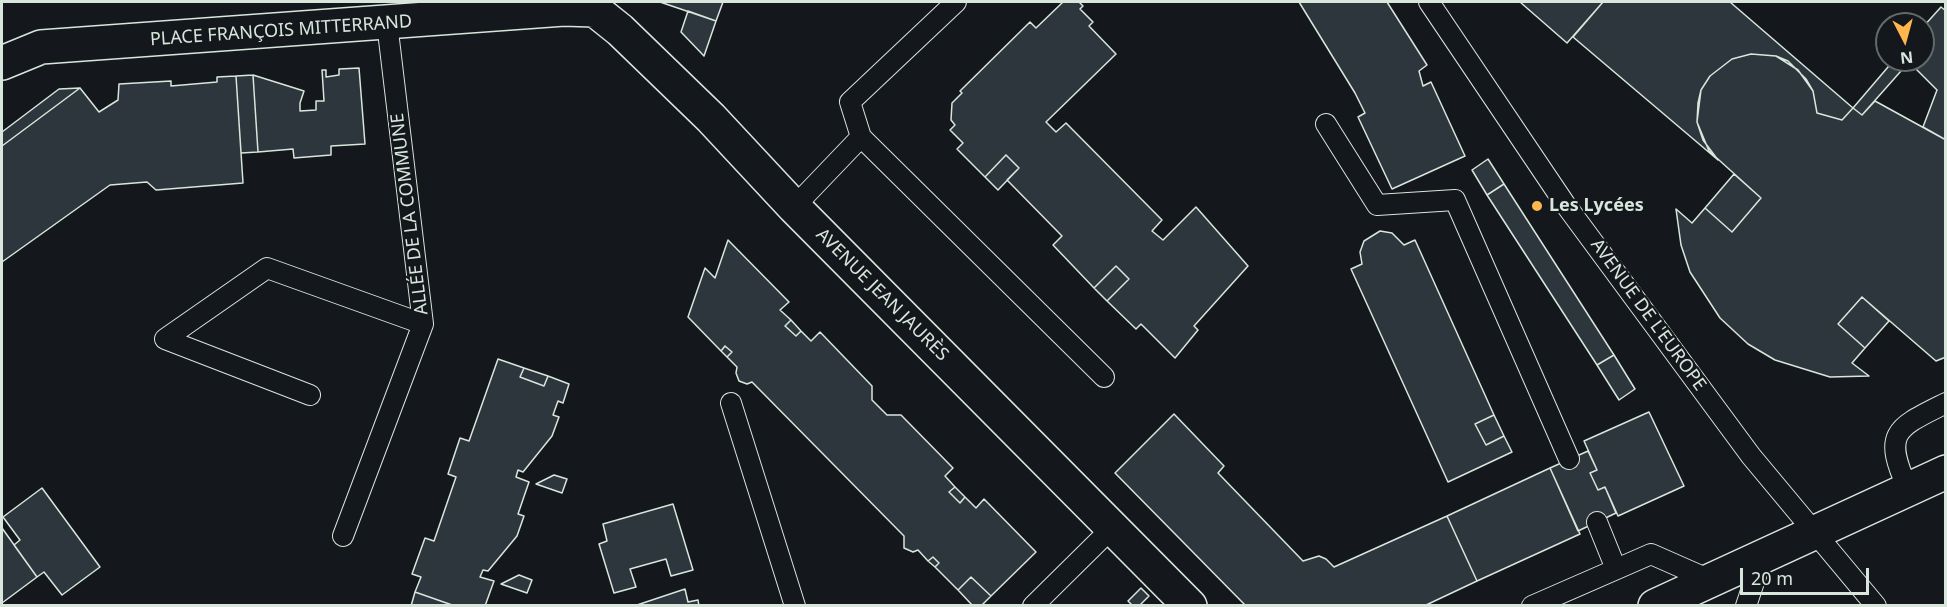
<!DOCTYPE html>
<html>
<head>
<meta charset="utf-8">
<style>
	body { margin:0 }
	#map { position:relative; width:1947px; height:607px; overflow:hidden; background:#14181c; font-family:"Noto Sans",sans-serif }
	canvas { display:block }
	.frame { position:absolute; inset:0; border:3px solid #d8e6dc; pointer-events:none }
	.north { position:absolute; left:1875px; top:12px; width:60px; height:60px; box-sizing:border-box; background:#14181c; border:2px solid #626a69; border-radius:50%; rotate:174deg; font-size:16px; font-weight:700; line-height:24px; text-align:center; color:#d8e6dc }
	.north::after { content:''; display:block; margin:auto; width:21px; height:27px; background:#ffb74d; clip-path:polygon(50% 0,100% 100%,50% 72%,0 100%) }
	.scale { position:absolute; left:1740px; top:568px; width:129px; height:27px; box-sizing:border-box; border:3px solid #d8e6dc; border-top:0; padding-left:8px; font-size:18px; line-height:21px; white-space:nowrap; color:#d8e6dc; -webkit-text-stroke:4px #14181c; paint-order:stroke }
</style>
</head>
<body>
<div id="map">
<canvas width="1947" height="607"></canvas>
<div class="frame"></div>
<div class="north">N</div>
<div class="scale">20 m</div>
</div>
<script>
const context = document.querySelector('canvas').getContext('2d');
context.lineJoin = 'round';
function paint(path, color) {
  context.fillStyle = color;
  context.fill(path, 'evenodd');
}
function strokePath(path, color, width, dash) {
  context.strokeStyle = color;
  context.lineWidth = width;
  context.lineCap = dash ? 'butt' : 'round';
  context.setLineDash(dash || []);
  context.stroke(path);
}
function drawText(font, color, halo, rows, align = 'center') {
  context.font = font + ' "Noto Sans",sans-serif';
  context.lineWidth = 4.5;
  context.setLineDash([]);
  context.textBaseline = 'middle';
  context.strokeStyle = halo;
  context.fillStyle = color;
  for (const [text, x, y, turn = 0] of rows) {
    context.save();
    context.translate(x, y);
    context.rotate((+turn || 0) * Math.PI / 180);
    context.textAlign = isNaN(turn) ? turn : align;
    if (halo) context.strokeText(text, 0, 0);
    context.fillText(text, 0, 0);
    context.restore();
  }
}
const building = new Path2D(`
	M660,2h63l-7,19z
	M1063,2h16l4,4 -3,3 13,13 -4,4 27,28 -70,68 10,10 10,-9 96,97 -10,11 11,9 33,-33 52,59 -54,60 4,4 -23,28 -34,-34 -5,5 -29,-28 22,-22 -13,-13 -22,22 -41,-43 9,-9 -55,-56 12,-12 -13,-13 -21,22 -28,-28 6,-6 -13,-13 5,-5 -4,-5 1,-17 10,-10 -2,-2 70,-69 6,6z
	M1299,2h88l40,63 -8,6 4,15 8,-4 34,74 -73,33 -34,-72 7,-4 -10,-20z
	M1520,2h83l-36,41z
	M1603,2h127l123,106 -11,12 -25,-7 -4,-22 -7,-12 -18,-18 -12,-5 -25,-2 -19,5 -22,17 -9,14 -3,13 -1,19 6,18 15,20 -145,-123z
	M1941,7l5,4v129l-23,-13 14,-37 -28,-28 -47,53 -9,-7 41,-48h29v-33z
	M688,11l28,10 -12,35 -23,-24z
	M1751,54l25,2 22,14 15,21 4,22 25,7 11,-12 9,7 13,-14 71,39v217l-10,4 -74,-64 -24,27 27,24 -13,15 17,13 -39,1 -55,-17 -27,-16 -28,-26 -30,-46 -9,-27 -5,-36 16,14 13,-15 27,24 29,-34 -52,-47 -12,-29 4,-32 9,-14 22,-17z
	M359,68l6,76 -34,2v9l-37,3 -1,-9 -35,3 -5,-77 51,16 -4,12v8l16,-1v-9h8l-2,-31h4v7l13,-2v-6z
	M253,75l5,77 -17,1 -5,-77z
	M236,76l7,107 -87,7 -9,-8 -37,3 -108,77v-116l78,-58 19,24 19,-12 1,-16 52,-3v5l46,-4v-5z
	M80,88l-78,58v-14l57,-43z
	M1006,155l13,13 -21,22 -13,-13z
	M1488,159l16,25 -17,11 -15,-25z
	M1734,174l27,24 -29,34 -27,-24z
	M1504,184l110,171 -17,10 -110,-170z
	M1380,231l12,2 12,12 11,-5 79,175 -19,9 11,21 18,-9 8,16 -64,30 -97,-213 11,-5 -2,-12 4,-11z
	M728,240l61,62 -9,8 11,10 -6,6 11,10 5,-5 10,10 9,-9 52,54v14l15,15h14l52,53 -8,8 10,11 -6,5 11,11 5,-6 11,11 8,-9 52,53 -45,44 -20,-19 -13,13 -23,-23 4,-4 -6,-6 -5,4 -10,-11 -5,2 -9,-4v-12l-152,-154 -5,2 -8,-3 -3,-8 1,-6 -10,-10 5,-5 -7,-6 -4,5 -33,-34 17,-49 10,10z
	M1116,266l13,13 -22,22 -13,-13z
	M1862,297l27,24 -24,27 -27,-24z
	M791,320l10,11 -5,5 -11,-10z
	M725,346l7,6 -5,5 -6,-6z
	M1614,355l21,34 -16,11 -22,-35z
	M498,359l26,9 -4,9 24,9 4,-10 21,8 -6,19 -5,-2 -5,14 6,2 -7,19 -29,36 -5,-2 -2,7 13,5 -11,32 6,2 -7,20 -29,35 -5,-1 -3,7 14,4 -9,25h-30l-40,-14 6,-15 -9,-3 13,-36 9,3 22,-64 -8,-3 12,-36 9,3z
	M524,368l24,8 -4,10 -24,-9z
	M1649,412l35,74 -66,30 -13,-29 -7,3 -8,-17 7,-3 -13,-29z
	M1174,414l50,52 -6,7 85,88 16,-5 7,3 8,8 113,-51 30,65 -53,25h-178l-131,-133z
	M1494,415l10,21 -18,9 -11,-21z
	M1588,451l9,19 -7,3 8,17 7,-3 11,26 -38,18 -28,-63z
	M1550,468l30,66 -103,47 -30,-65z
	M554,475l13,4 -5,14 -26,-9z
	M955,487l10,10 -5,6 -11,-11z
	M42,488l58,79 -38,28 -18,-23 -7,5 -23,-32 6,-5 -17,-23z
	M673,504l20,66 -22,6 -5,-17 -36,10 6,18 -22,6 -15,-49 8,-3 -4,-17z
	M2,528l35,49 -35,26z
	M933,557l6,6 -4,4 -7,-6z
	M519,575l13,5 -5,13 -26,-9z
	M971,577l20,19 -10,10h-8l-15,-16z
	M1141,588l8,8 -10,10h-6l-5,-5z
	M685,589l3,13 10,-2 1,6h-65z
	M415,592l40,14h-44z`);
paint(building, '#2c363c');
strokePath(building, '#d8e6dc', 1.5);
const service = new Path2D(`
	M1429,2l136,202 186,252 125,150
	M1326,124l51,81 78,-5 114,259
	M861,137l-11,-35 106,-100
	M794,207l67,-70 243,240
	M310,395l-145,-56 102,-71 156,56
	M731,403l64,203
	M1908,489c-26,-57 -12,-61 38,-86
	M1597,522l19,47
	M343,536l80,-212 -36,-301
	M1033,606l79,-78
	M1532,606l119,-52 59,26
	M1746,606l16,-48`);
const minor = new Path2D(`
	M2,63l39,-16 523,-38 31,1 25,20 91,88 83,89 396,399
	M1655,606l291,-134`);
strokePath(service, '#d8e6dc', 22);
strokePath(minor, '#d8e6dc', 36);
strokePath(service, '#14181c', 20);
strokePath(minor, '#14181c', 33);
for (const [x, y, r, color] of [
	[1537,206,6,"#ffb74d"]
]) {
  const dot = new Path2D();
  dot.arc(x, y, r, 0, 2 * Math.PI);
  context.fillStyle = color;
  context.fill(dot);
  strokePath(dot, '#14181c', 2);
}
drawText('18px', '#d8e6dc', '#14181c', [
	["PLACE FRANÇOIS MITTERRAND",281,31,-4],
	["ALLÉE DE LA COMMUNE",410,214,-97],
	["AVENUE JEAN JAURÈS",882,295,45],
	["AVENUE DE L'EUROPE",1648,315,54]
]);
drawText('bold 18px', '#d8e6dc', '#14181c', [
	["Les Lycées",1549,206]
], 'left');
</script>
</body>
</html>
